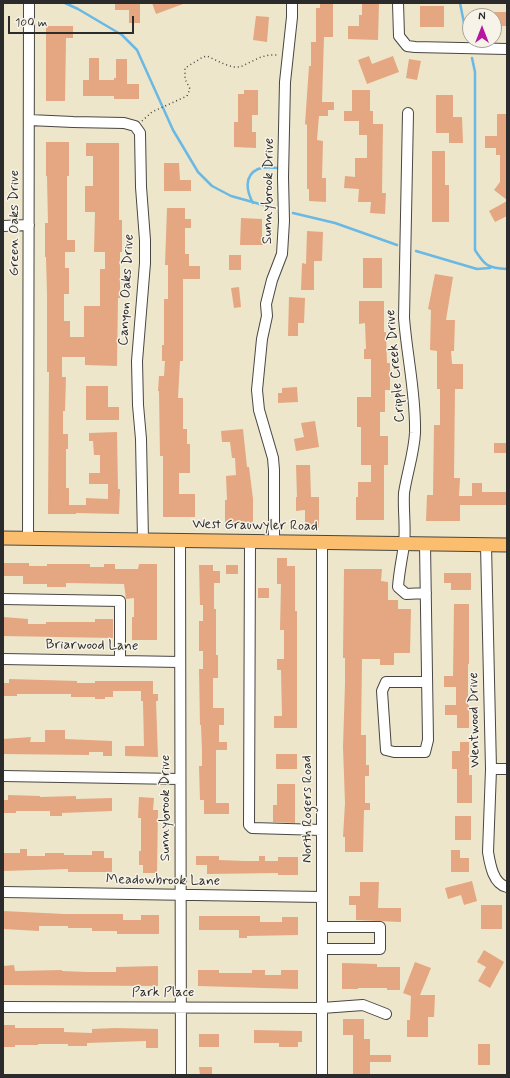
<!DOCTYPE html>
<html>
<head>
<meta charset="utf-8">
<style>
	body { margin:0 }
	#map { position:relative; width:510px; height:1078px; overflow:hidden; background:#ede6ca; font-family:Mynerve,sans-serif }
	canvas { display:block }
	.frame { position:absolute; inset:0; border:4px solid #2b2b2b; pointer-events:none }
	.north { position:absolute; left:462px; top:8px; width:40px; height:40px; box-sizing:border-box; background:#f7f3e8; border:1px solid #a5a39c; border-radius:50%; rotate:0deg; font-size:11px; font-weight:700; line-height:16px; text-align:center; color:#2b2b2b }
	.north::after { content:''; display:block; margin:auto; width:14px; height:18px; background:#b5179e; clip-path:polygon(50% 0,100% 100%,50% 72%,0 100%) }
	.scale { position:absolute; left:8px; top:16px; width:126px; height:18px; box-sizing:border-box; border:2px solid #2b2b2b; border-top:0; padding-left:5px; font-size:12px; line-height:14px; white-space:nowrap; color:#2b2b2b; -webkit-text-stroke:3px #f7f3e8; paint-order:stroke }
</style>
</head>
<body>
<div id="map">
<canvas width="510" height="1078"></canvas>
<div class="frame"></div>
<div class="north">N</div>
<div class="scale">100 m</div>
</div>
<script>
const context = document.querySelector('canvas').getContext('2d');
context.lineJoin = 'round';
function strokePath(path, color, width, dash) {
  context.strokeStyle = color;
  context.lineWidth = width;
  context.lineCap = dash ? 'butt' : 'round';
  context.setLineDash(dash || []);
  context.stroke(path);
}
function paint(path, color) {
  context.fillStyle = color;
  context.fill(path, 'evenodd');
}
function drawText(font, color, halo, rows, align = 'center') {
  context.font = font + ' Mynerve,sans-serif';
  context.lineWidth = 3;
  context.setLineDash([]);
  context.textBaseline = 'middle';
  context.strokeStyle = halo;
  context.fillStyle = color;
  for (const [text, x, y, turn = 0] of rows) {
    context.save();
    context.translate(x, y);
    context.rotate((+turn || 0) * Math.PI / 180);
    context.textAlign = isNaN(turn) ? turn : align;
    if (halo) context.strokeText(text, 0, 0);
    context.fillText(text, 0, 0);
    context.restore();
  }
}
strokePath(new Path2D(`
	M65,3l13,6 44,26 15,15 36,80 25,42 14,14 19,10 43,12
	M460,3l7,35
	M472,58l3,14v178c10,16 13,18 32,19
	M253,203c-6,-11 -10,-27 5,-34 7,-3 15,-1 22,-1
	M293,213l42,10 62,22
	M416,251l61,18 13,-1`), '#6ab8e4', 2.5);
paint(new Path2D(`
	M115,3h25v20h-11v-13h-14z
	M152,3h31v1l-27,10z
	M320,3h13v34h-9l-2,65h12v8h-6v6h-9l-2,24 6,1 -1,37h4v24l-17,-1v-12h-2v-64l-2,-1 4,-58h2v-24h5v-34h4z
	M362,3h17l-1,37 -30,-1v-13h11v-11h3z
	M420,6h24v21h-24z
	M494,12h13v14h-13z
	M256,16l13,1 -2,25 -14,-2z
	M46,26h27v12h-7l-1,63h-19z
	M369,56l3,8 21,-8 6,16 -32,12 -9,-24z
	M89,58h10v22h15v-2h2v-19h11v25h12v15h-25v-3h-31v-16h6z
	M409,59l12,2 -4,19 -11,-2z
	M244,90h14v25h-6v17h4v16l-22,-1v-25h4v-28h6z
	M352,90h18v21h3v13h10l-1,69h4l-1,21 -15,-1 1,-11h-13l1,-13 -15,-1 1,-12 10,1v-19h12v-23h-8v-14h-15v-10h8z
	M436,95h17v22h9l1,26h-14v-10h-13z
	M497,114h10v86l-13,-10 6,-8v-27h-4v-7h-11v-12h12z
	M46,142h23v34h-2v64h8v12h-10v16h4v26h-5v27h6v16h14v-31h16v-37h5v-17h-11l1,-40h-10v-26h8v-30h-7v-13h33v77h3v32h-2v46h-2l-1,68 -32,-1v-8h-23v20h4l-1,34h-2v23h5v15h-2v39h3v17h17v-7l22,1v-15h-19v-11h11v-18h-6l-1,-14h-4v-8l28,-1 1,57h2l-1,25 -43,-1v1h-28l1,-142h-2v-78l-1,-37h-1v-34h3l-1,-47h-1z
	M432,151h13v34h4v37h-17z
	M164,163h15l1,17h11v11h-27z
	M507,201v15l-12,6 -6,-11z
	M167,208h18v11h6v9h-6v26h4v12h11v13h-17v82h-3l-2,37h5v31h4v15h3v29h-11v21h16v23h-32v-61h-3l-1,-65h-1l1,-15h5l1,-15h-3v-16h2v-46h4v-34h-3z
	M241,218l21,1v18h2l-1,8h-23z
	M307,231l16,1 -1,29h-8v29h-13l1,-27 4,1z
	M229,255h12v15h-12z
	M363,258h19v30h-19z
	M435,274l18,3 -7,43h9l-1,31h-3l1,13h11v25h-8l-1,89h6l-1,18h13v-13h10v9h25v13h-47v16h-34l1,-26h6l1,-70h6v-36h-3v-38l-7,-1 1,-40 -3,-1z
	M239,287l2,20 -7,1 -3,-20z
	M289,297l16,1 -1,25h-6v13h-10z
	M359,301h25v31h2l1,31h3v27h-5v22h-5v24h8v29h-4v55h-28v-23h2v-15h13v-17h-10v-38h-4v-30h14v-38h-7v-10h2l-1,-26 -6,1z
	M86,386h22v21h11v13h-33z
	M297,387l1,15 -20,1v-10h4v-5z
	M315,421l4,26 -23,4 -2,-12 10,-2 -3,-14z
	M243,429l4,38h2l4,32v25h-28v-24h2l-1,-24 10,-1 -1,-17h-3l-2,-16h-8l-1,-11z
	M494,443h13v10h-13z
	M296,465h14l1,32h8v31l-14,1v-19l-9,1v-14h1z
	M277,558h10v8h8v45h2v117h-23v-12h8l-1,-46h-4v-11h7v-29h-4l1,-46h-4z
	M3,563h26v3h18v-2h43v3h14v-3h11v5h23l1,-5h18v76h-25v-23h2v-19l-8,1 -2,-15 -58,-1v4h-19v-3h-24v-8h-20z
	M199,565h14v6h7v12h-6v26h2v46h2v23h-5v30h11v17h-5v17h8v8h-11v53h13v11h-25v-14h-4l-1,-34h3v-16l-1,-25h-1l-1,-56h4v-18h-4v-30h4v-16h-3z
	M226,565h12v9h-12z
	M344,569h38l-1,12 7,1v18h10v9h13l-1,44h-16v12h-14v-6h-18l-1,76h5v30h3v11h-4v27h5v7h-6l-1,42h-18v-15h-2l2,-34 -2,-56 2,-63v-26h-2z
	M444,573h27v17h-20v-7h-7z
	M258,588h11v10h-11z
	M454,604h15v60h-1v41h1v23h-12v-13h-12v-10h11v-18h-12v-11h9z
	M3,617l25,2v5h18v-2h49v-3h18v19l-110,-2z
	M9,679l68,2v2h18v-2h58v13h5v7h-2l2,56 -33,-1v-10h19l-1,-45h-2v-10h-28v6h-8v2h-10v-2h-24v-3h-54v2h-14v-13h6z
	M45,730h20v9l47,2v15h-9v-4h-14v3l-86,-1v-15l28,-2 -1,5h15z
	M460,742h9v33h3v28h-15v-34h-5v-18h8z
	M276,754h21v15h-21z
	M277,784h18v39l-22,-1v-17h4z
	M8,795l32,1v1l36,-1v3l36,-1v13l-50,2v3h-12v-5h-34v2h-13v-13h5z
	M139,797l15,1 -1,12h5l-1,63h-14v-8h-4v-14h2v-33h-3z
	M455,816h16v24h-16z
	M20,849h7v7h18v-3h19v2h28v-4h12v7h8v14h-44v-3l-65,2v-18h17z
	M451,850h9v8h9v14h-18z
	M196,856h23v4l26,1h14v-5h6v5h13v-4h20v18h-20v-2l-71,1v-9h-11z
	M472,881l5,20 -13,4 -3,-10 -13,4 -3,-11z
	M360,882h19l-1,26h23v14l-45,-2v-15h-7v-9h11z
	M481,905h21v24h-21z
	M3,911l61,3h59v6h18v-5h18v19h-42v-3h-25v-3h-24v-2h-29v5l-36,-2z
	M199,916h61v6h22v-5h16v18l-51,1v2h-8v-8h-40z
	M484,950l20,12 -14,26 -12,-7 8,-14 -9,-5z
	M415,962l16,6 -11,27h15l-1,22h-6v20h-21v-17h3l1,-24 -8,-3z
	M342,963l35,1v3h23v23h-13v-2h-29v1h-16z
	M14,965l1,6 47,-1v1l25,1h29v-5l42,-1v20l-155,-1v-19z
	M198,970h21v3h33v-3h13v5h16v-5h17v19l-100,-3z
	M343,1019h21v20h6v16h21v7h-21v13h-17v-40h-10z
	M3,1025h12v3h49v4l28,1v-4l23,-1 43,1v19h-12v-7l-59,2v3h-19v-2h-30v1h-23v2h-12z
	M254,1030l48,1v11h-4v5h-19v-4h-25z
	M199,1034h20v13h-20z
	M478,1044h12v21h-12z
	M199,1067h13v8h-12z`), '#e4a781');
const minor = new Path2D(`
	M398,3l1,33 8,10 8,1 92,2
	M408,113l-4,205c3,39 12,76 11,115 -1,20 -8,40 -11,60 -1,17 2,35 0,52 -2,14 -5,27 -6,42l8,7 20,-1
	M29,120l44,2 51,1 11,3 5,7 1,54 4,53v23l-8,98 1,44 3,34 2,101
	M3,226l26,-1
	M28,538l1,-535
	M180,541l1,534
	M250,542l-1,283 3,3 70,2
	M274,542v-72l-1,-12 -14,-48 -2,-20 5,-51 5,-23 -1,-12 6,-24 10,-26 2,-33 -1,-44 2,-95 7,-65v-14
	M322,543v532
	M425,544l3,196 -3,12h-31l-8,-2 -4,-59 4,-9h41
	M486,545l5,224 -3,83c2,12 5,32 19,35
	M3,599l117,2v60
	M3,659l177,3
	M491,769h16
	M3,776l177,3
	M3,892l319,5
	M322,927h58v22h-58
	M3,1007l319,1 41,-3 23,9`);
const major = new Path2D(`
	M3,538l504,7`);
strokePath(minor, '#484743', 12);
strokePath(major, '#484743', 15);
strokePath(new Path2D(`
	M142,121l10,-9 35,-16 3,-7 -5,-10v-11l18,-11 4,-1 17,8 9,3h7l21,-10 8,-2h9`), '#484743', 1.5, [1, 3]);
strokePath(minor, '#fff', 10);
strokePath(major, '#fbbe6e', 13);
drawText('14px', '#2b2b2b', '#f7f3e8', [
	["Sunnybrook Drive",269,191,-89],
	["Green Oaks Drive",15,223,-90],
	["Canyon Oaks Drive",127,290,-87],
	["Cripple Creek Drive",396,366,-95],
	["West Grauwyler Road",255,526,1],
	["Briarwood Lane",92,646,1],
	["Wentwood Drive",475,720,-91],
	["Sunnybrook Drive",166,808,-90],
	["North Rogers Road",308,809,-90],
	["Meadowbrook Lane",163,881,1],
	["Park Place",163,993]
]);
</script>
</body>
</html>
